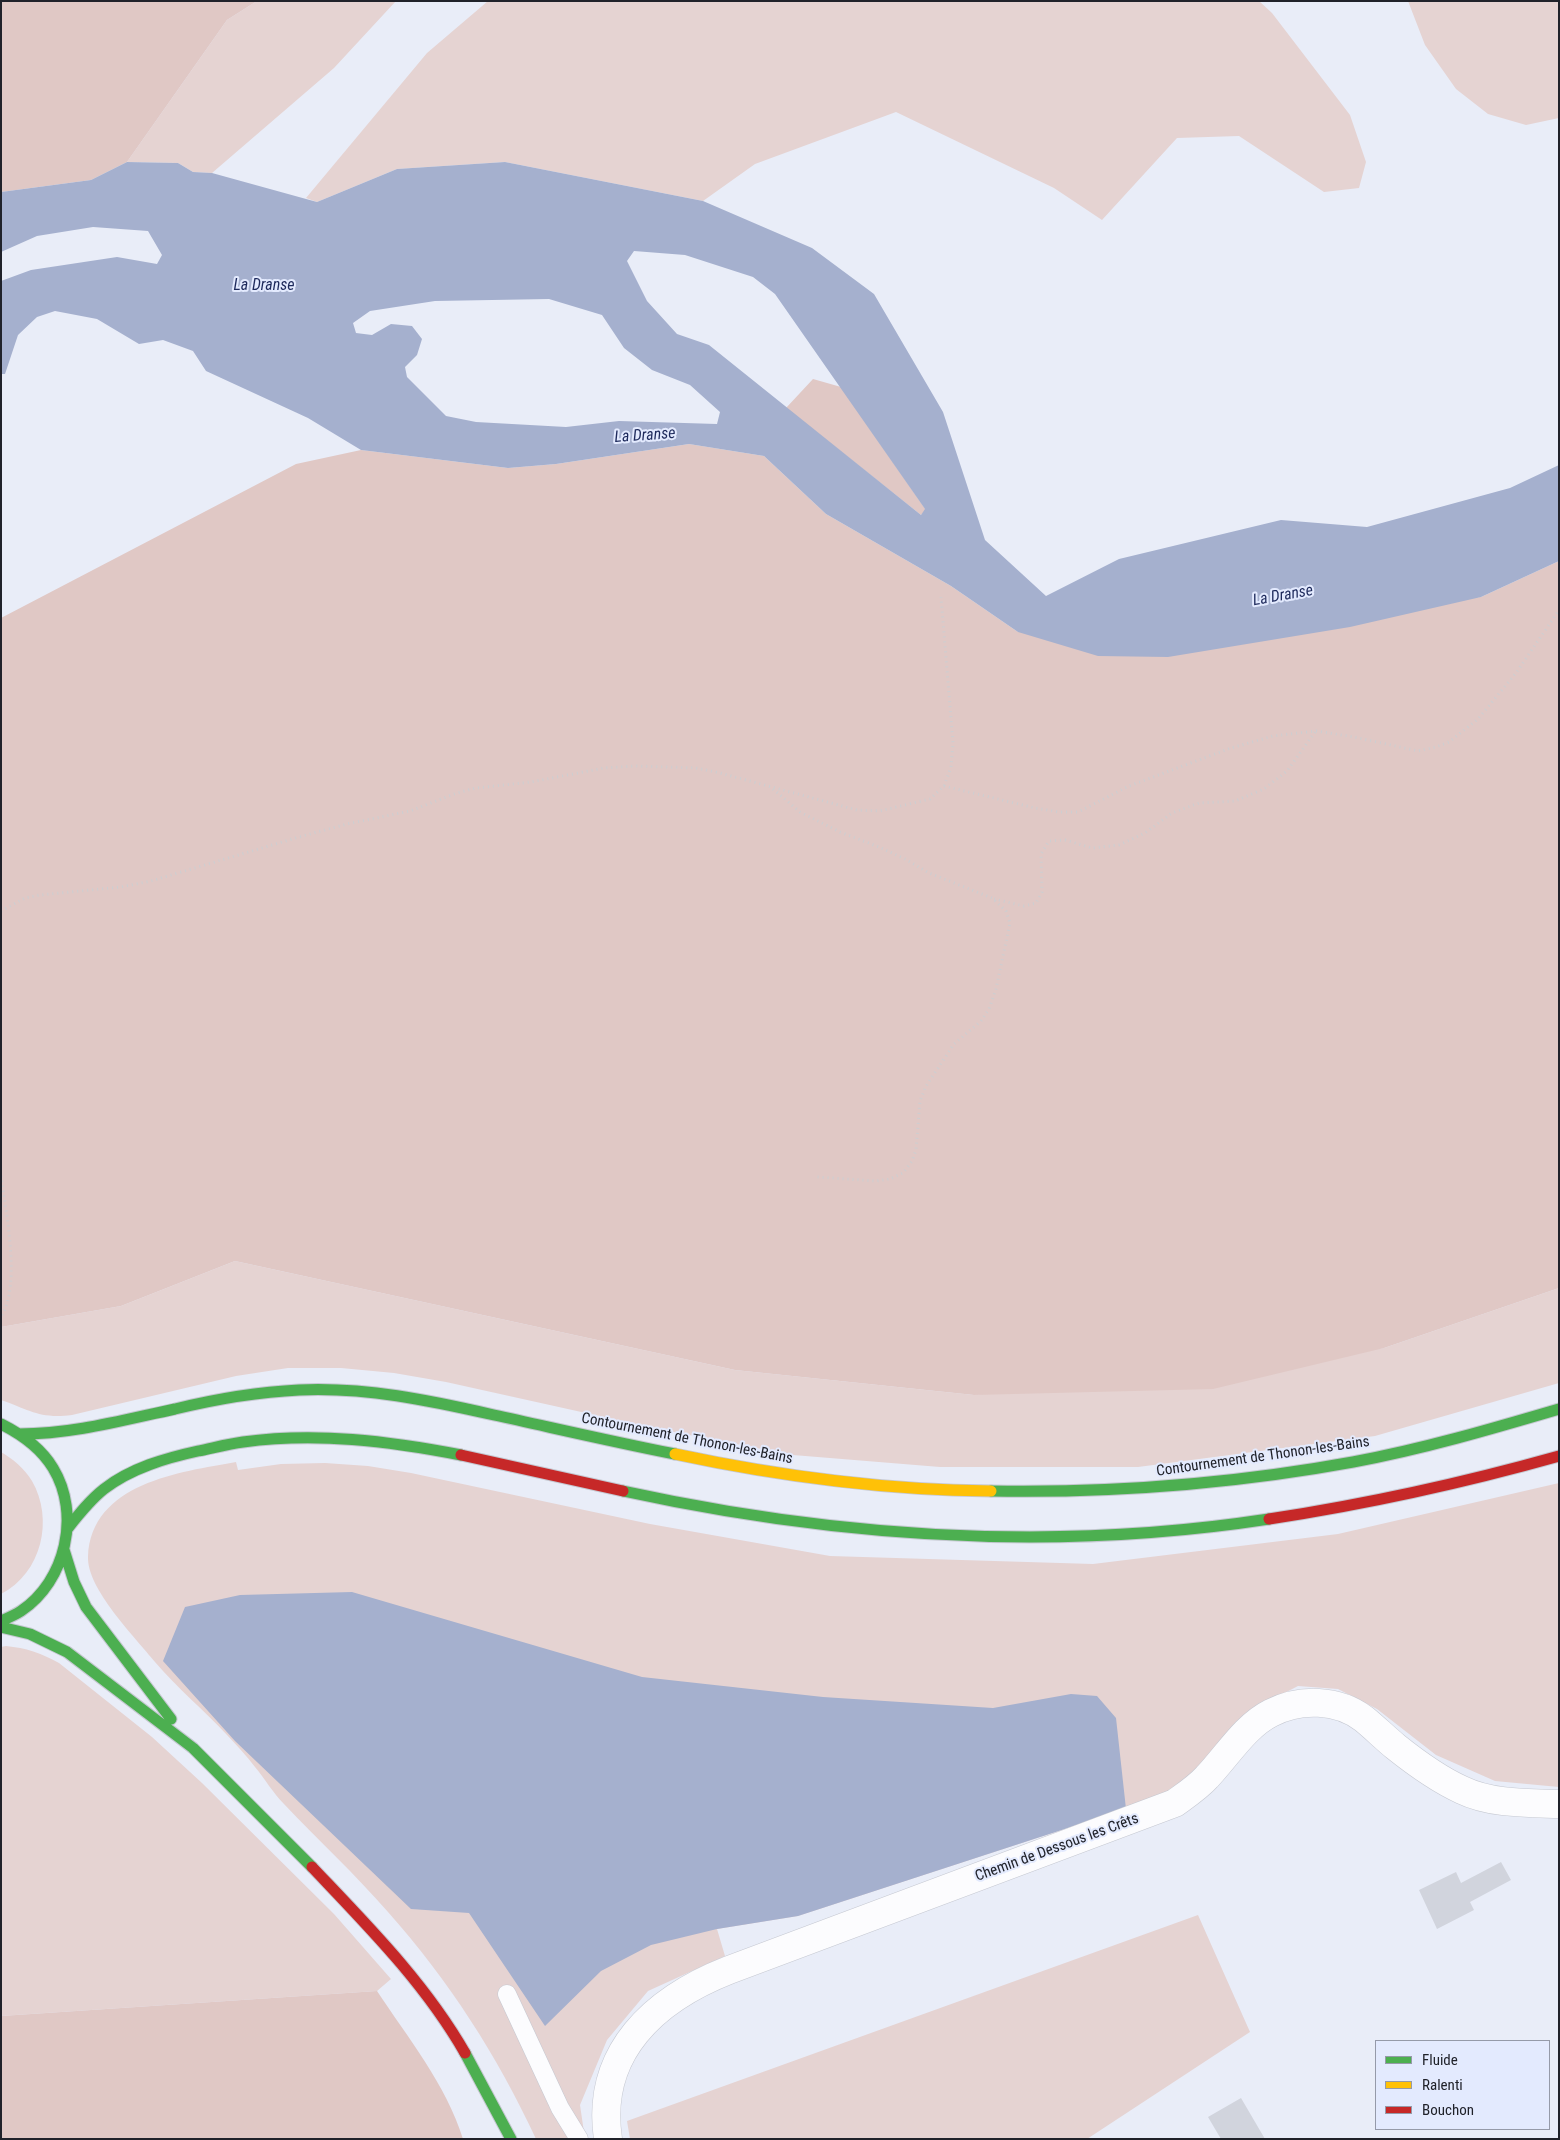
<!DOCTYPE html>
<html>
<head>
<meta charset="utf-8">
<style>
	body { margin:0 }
	#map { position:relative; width:1560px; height:2140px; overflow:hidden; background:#e9edf8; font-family:"Roboto Condensed",sans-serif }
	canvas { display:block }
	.frame { position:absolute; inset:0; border:2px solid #20222a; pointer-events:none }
	.legend { position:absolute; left:1375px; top:2040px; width:175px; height:90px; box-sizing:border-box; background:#e3eafe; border:1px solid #959aa9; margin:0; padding:6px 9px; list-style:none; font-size:15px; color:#20222a }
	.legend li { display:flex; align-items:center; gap:10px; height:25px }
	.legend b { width:25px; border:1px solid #959aa9 }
</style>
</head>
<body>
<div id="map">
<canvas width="1560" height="2140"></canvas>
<div class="frame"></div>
<ul class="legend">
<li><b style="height:6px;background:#4caf50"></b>Fluide</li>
<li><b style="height:6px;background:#ffc107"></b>Ralenti</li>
<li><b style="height:6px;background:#c62828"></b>Bouchon</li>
</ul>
</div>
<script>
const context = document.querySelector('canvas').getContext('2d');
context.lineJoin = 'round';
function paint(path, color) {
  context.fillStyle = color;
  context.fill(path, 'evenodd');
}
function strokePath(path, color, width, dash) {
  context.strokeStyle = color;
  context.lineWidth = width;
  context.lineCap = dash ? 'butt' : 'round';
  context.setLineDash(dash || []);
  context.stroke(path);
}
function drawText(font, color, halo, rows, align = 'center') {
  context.font = font + ' "Roboto Condensed",sans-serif';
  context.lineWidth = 4;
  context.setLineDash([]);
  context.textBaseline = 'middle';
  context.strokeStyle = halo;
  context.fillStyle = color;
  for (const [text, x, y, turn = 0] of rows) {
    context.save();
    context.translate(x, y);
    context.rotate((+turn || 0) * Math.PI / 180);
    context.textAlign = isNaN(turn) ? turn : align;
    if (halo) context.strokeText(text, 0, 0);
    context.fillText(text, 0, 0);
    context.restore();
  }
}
paint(new Path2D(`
	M257,1h139l-62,67 -122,105 -19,-1 -15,-9 -51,-1 100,-142z
	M488,1h771l13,12 78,102 16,47 -7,26 -35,4 -85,-56 -62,2 -75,82 -48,-32 -158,-76 -141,52 -52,37 -198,-39 -108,7 -80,33 -11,-4 121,-145z
	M1408,1h151v117l-33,7 -38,-11 -32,-25 -31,-44z
	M235,1261l500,109 239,25 410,-47 175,-60v95l-184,53 -237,31h-198l-147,-12 -135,-26 -212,-47 -52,-9 -53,-5h-53l-52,8 -164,39c-33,4 -42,-5 -71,-15v-73l120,-21z
	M1,1452c12,7 23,16 31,29 22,38 10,92 -31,113z
	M236,1462l2,8 43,-6 44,-1 43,3 43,7 239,51 180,32 263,8 245,-30 221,-51v304l-64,-6 -59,-26 -59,-46 -39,-20 -40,-3 -48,25 -49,57 -28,22 -47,19 -328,107 -81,13 8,27 -77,35 -41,49 -27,65 5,34h-49c-39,-84 -87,-158 -148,-227 -33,-38 -70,-72 -104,-108 -11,-11 -19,-25 -29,-37 -8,-11 -18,-21 -28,-32 -23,-25 -50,-47 -72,-73 -20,-25 -68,-73 -67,-105 3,-74 92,-85 148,-95z
	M6,1646c20,2 35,7 53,17l93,74 50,46 132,131 57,65 -14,12 -376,25v-369z
	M1198,1915l52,117 -163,107h-457l-3,-18z`), '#e5d3d2');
paint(new Path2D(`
	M1,1h256l-30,19 -100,142 -36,18 -90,12z
	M813,379l28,8 85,123 -5,5 -135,-107z
	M689,444l75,12 62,58 125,72 67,46 463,-35 78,-36v727l-175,60 -171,41 -239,6 -239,-25 -500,-109 -114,45 -120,21v-709l295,-154 65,-14 147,18 48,-4z
	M377,1991c31,47 69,93 86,148h-462v-123z`), '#e0c8c5');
paint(new Path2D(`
	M127,162l51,1 15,9 19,1 105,29 80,-33 108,-7 198,39 109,47 62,46 69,118 42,128 61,56 73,-37 162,-39 86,7 143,-39 49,-23v96l-78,36 -131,30 -182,30 -70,-1 -80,-24 -67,-46 -125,-72 -62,-58 -75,-12 -133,20 -48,4 -147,-18 -53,-32 -102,-47 -13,-20 -30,-11 -24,4 -42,-25 -42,-8 -18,6 -19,18 -13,39h-4v-93l30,-11 86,-13 40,7 5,-9 -14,-24 -55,-4 -56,9 -36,16v-60l90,-12zM634,251l51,4 68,22 22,17 150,215 -4,6 -212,-170 -32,-11 -30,-33 -20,-40zM549,299l53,16 22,33 28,22 38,15 30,27 -3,12 -98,-3 -53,6 -90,-5 -30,-6 -39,-39 -2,-10 12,-12 5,-16 -10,-13 -21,-2 -19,11 -16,-2 -3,-10 17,-12 65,-10z
	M352,1592l290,85 181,20 170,11 78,-14 26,2 19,22 10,91 -328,107 -81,13 -66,16 -50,26 -56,55 -76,-113 -58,-4 -176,-168 -72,-80 22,-54 55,-12z`), '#a5b0ce');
paint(new Path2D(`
	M1501,1862l10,18 -41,22 4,8 -37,19 -18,-39 37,-18 5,11z
	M1241,2098l24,41h-44l-13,-22z`), '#d1d4dd');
const lane = new Path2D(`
	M507,1994l53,114 19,31`);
const street = new Path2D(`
	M608,2139c-13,-87 47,-140 121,-169l446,-167c11,-8 23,-16 32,-26 20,-21 38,-51 64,-64 29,-15 67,-14 93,6 11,9 21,19 32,28 20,16 42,32 66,43 29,14 65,13 97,14`);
const fast = new Path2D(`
	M1,1424c20,10 40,24 52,44 28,46 13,113 -32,143 -6,4 -13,7 -20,10
	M19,1434c54,0 104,-14 156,-25 41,-10 82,-17 124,-19 67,-3 129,10 195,25 60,13 120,27 181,39
	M623,1491c211,46 431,61 646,28
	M991,1491c121,2 242,-7 362,-29 70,-13 138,-33 206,-53
	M68,1528c11,-14 22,-28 36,-39 27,-21 62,-31 94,-38 15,-3 30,-7 45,-9 73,-10 146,-1 218,13
	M64,1550l10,32 12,25 85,112
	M1,1627l29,7 37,18 126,96 119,119
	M465,2053l46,86`);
const slow = new Path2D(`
	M675,1454c103,22 210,36 316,37`);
const jam = new Path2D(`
	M461,1455l162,36
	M1269,1519c98,-15 194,-36 290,-63
	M312,1867c55,58 113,116 153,186`);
strokePath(lane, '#c5c8d1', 19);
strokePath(street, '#c5c8d1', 29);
strokePath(fast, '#c5c8d1', 13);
strokePath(slow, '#c5c8d1', 13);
strokePath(jam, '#c5c8d1', 13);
strokePath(new Path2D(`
	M944,786l91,22 24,4h19l51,-26 102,-38 42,-12 43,-5 38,6 64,14 18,-4 13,-5 29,-23 38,-46 43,-63
	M773,789l27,23 40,20 39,15 28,13 22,13 63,25 14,13 4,12 -14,66 -7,20 -8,12 -27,23 -28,42 -6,15 -4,49 -4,11 -9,12 -13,6 -14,2 -59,-4
	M994,899l30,7 12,-3 6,-11 -1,-38 8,-13 16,-1 27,8 27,-3 26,-12 27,-20 27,-10 36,-2 29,-12 23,-18 28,-39
	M1,911l24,-13 15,-3 81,-8 30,-6 148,-44 48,-13 63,-13 47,-18 19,-5 55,-6 73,-14 32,-2 60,2 24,5 137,37 23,1 50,-12 14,-13 7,-19 2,-24 -12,-146
	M1,1176c5,34 20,113 0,140`), '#cdced1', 3, [1, 4]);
strokePath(lane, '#fcfcfe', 18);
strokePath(street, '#fcfcfe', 28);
strokePath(fast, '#4caf50', 11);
strokePath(slow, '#ffc107', 11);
strokePath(jam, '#c62828', 11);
drawText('15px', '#20222a', '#e3eafe', [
	["Contournement de Thonon-les-Bains",687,1439,11],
	["Contournement de Thonon-les-Bains",1263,1457,-8],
	["Chemin de Dessous les Crêts",1057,1848,-20]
]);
drawText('italic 16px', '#1d295b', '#e3eafe', [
	["La Dranse",264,286],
	["La Dranse",645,436,-4],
	["La Dranse",1283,596,-10]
]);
</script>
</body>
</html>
